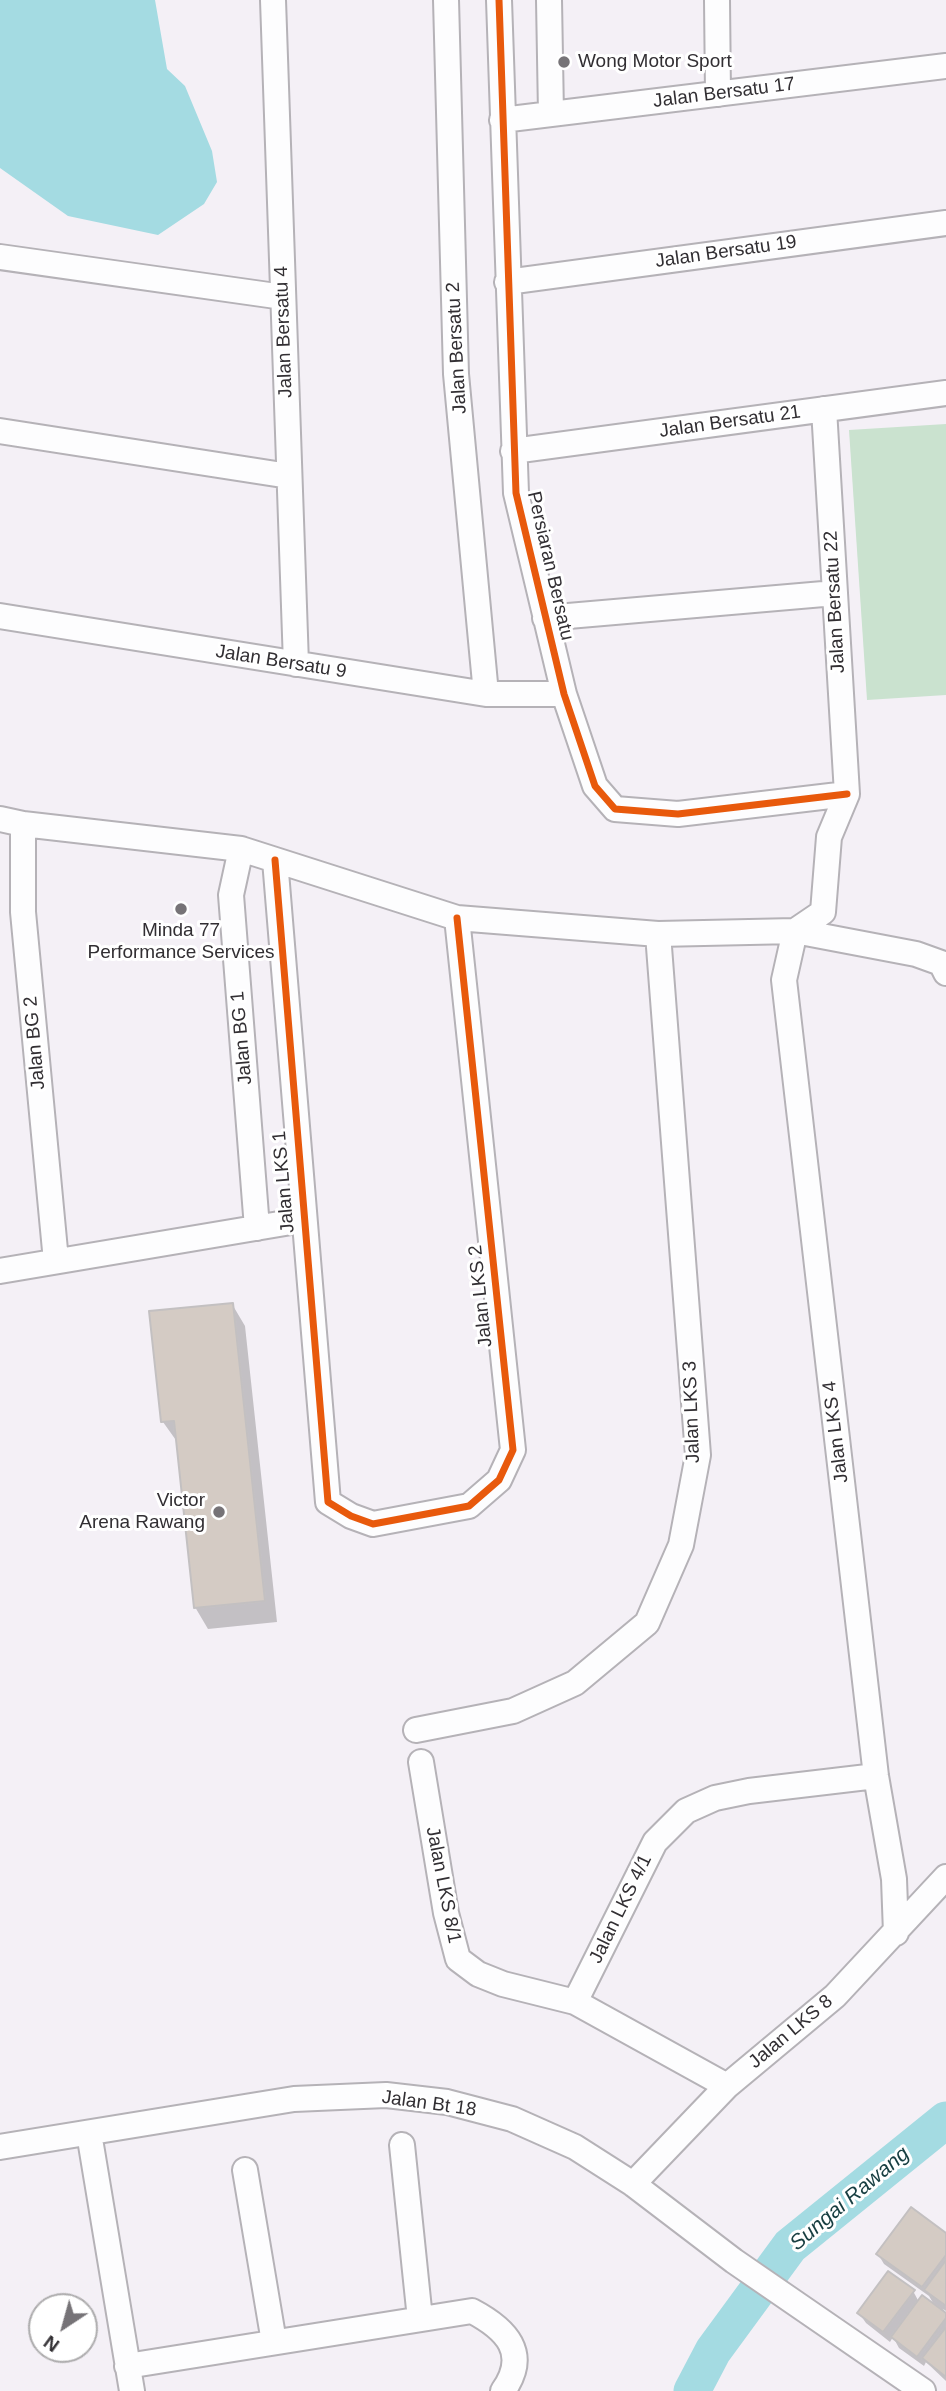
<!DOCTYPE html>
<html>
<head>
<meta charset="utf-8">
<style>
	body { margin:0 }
	#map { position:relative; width:946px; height:2391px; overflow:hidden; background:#f4f0f6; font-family:Arial,sans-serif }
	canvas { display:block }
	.north { position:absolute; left:28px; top:2293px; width:70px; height:70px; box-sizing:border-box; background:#fff; border:2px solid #adacad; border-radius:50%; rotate:216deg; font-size:19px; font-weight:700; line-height:28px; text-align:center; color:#322f33 }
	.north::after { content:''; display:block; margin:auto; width:24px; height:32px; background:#767377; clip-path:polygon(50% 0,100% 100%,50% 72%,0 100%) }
</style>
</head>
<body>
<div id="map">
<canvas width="946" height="2391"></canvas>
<div class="north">N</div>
</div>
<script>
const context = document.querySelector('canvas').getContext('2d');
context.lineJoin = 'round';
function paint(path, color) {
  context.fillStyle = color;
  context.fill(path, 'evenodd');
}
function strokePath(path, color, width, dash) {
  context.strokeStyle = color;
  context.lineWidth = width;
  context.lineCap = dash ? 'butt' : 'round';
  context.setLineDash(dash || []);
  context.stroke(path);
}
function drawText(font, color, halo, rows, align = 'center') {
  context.font = font + ' Arial,sans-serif';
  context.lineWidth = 6;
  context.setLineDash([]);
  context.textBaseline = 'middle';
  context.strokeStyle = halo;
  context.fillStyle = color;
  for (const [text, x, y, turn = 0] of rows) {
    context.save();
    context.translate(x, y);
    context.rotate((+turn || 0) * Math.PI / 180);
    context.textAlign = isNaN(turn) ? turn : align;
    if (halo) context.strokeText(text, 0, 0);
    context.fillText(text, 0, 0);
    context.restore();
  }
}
paint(new Path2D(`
	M946,424v271l-79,5 -18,-270z`), '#cae2cf');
paint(new Path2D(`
	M0,0h155l12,69 18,17 27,65 5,31 -13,22 -46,31 -90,-19 -68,-48z`), '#a4dbe2');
paint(new Path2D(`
	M232,1304l13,22 32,296 -69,7 -13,-22 -17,-164 -15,-21 -12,-109z
	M946,2235v76l-3,-2 3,5v67l-20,-19 -2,4 -25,-18 -6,-11 -3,5 -24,-19 -7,-10 54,-22 6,11 17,6 -7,-12 -45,-32 -6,-10z`), '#0003');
strokePath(new Path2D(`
	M692,2391l21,-40 77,-105 156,-126`), '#a4dbe2', 37);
const building = new Path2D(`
	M233,1303l32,298 -71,7 -20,-187 -13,1 -12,-111z
	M911,2207l35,26v22l-24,32 -46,-33z
	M946,2260v46l-22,-16z
	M888,2271l27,19 -32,42 -26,-19z
	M922,2295l24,18v5l-29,39 -26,-20z
	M946,2327v50l-24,-19z`);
paint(building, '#d4cbc4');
strokePath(building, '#c3c0c1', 2);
const street = new Path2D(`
	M273,0l23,664
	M446,0l10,374 30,320
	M499,0l17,493 48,201 31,92 20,23 63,5 169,-20
	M549,0l2,114
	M717,0l1,94
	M502,120l444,-54
	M0,257l283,40
	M507,282l439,-59
	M0,431l289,45
	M513,451l433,-58
	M0,616l486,78h78
	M545,618l290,-25
	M0,819l23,5 218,25 216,69 201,16 137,-3 121,23 25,9 5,10
	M23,824v88l33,349
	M241,849l-10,46 26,333
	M275,860l53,642 23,14 22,8 96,-18 30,-26 14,-30 -56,-532
	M795,931l-11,49 92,796 18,103 2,54
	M795,931l28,-19 6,-75 18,-43 -23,-385
	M0,1271l303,-51
	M416,1730l97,-19 62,-28 72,-60 34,-78 17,-90 -40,-521
	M421,1762l25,151 12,46 20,15 25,10 72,18 152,84
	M575,2002l80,-160 31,-31 29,-13 34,-7 127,-15
	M89,2133l43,258
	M402,2145l18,174
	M0,2147l294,-48 92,-4 61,7 65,17 63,28 58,37 101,77 189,130
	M245,2170l29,172
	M633,2184l94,-98 108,-90 111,-119
	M127,2366l345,-55c34,18 58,42 31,80`);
strokePath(street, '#b5b2b7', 28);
strokePath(street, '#fdfdfe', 24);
strokePath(new Path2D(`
	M499,0l17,493 48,201 31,92 20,23 63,5 169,-20
	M275,860l53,642 23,14 22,8 96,-18 30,-26 14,-30 -56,-532`), '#e8590c', 7);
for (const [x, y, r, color] of [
	[564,62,7,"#767377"],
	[181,909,7,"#767377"],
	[219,1512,7,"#767377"]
]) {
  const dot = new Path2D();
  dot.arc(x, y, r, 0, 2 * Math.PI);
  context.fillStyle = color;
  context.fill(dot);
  strokePath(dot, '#fff', 2.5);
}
drawText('19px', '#322f33', '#fff', [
	["Wong Motor Sport",578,62],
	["Minda 77",181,931,"center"],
	["Performance Services",181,953,"center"],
	["Victor",205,1501,"right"],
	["Arena Rawang",205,1523,"right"]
], 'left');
drawText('19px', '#322f33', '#fff', [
	["Jalan Bersatu 17",724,93,-7],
	["Jalan Bersatu 19",726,252,-8],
	["Jalan Bersatu 4",284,332,-92],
	["Jalan Bersatu 2",457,348,-93],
	["Jalan Bersatu 21",730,422,-8],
	["Persiaran Bersatu",550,566,77],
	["Jalan Bersatu 22",835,602,-93],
	["Jalan Bersatu 9",281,662,9],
	["Jalan BG 1",242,1038,-95],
	["Jalan BG 2",35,1043,-95],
	["Jalan LKS 1",284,1182,-95],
	["Jalan LKS 2",481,1296,-96],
	["Jalan LKS 3",692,1412,-92],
	["Jalan LKS 4",836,1432,-97],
	["Jalan LKS 8/1",443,1885,79],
	["Jalan LKS 4/1",621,1909,-64],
	["Jalan LKS 8",791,2032,-40],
	["Jalan Bt 18",429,2104,8]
]);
drawText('italic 21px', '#173e41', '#fff', [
	["Sungai Rawang",850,2199,-40]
]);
</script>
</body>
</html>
